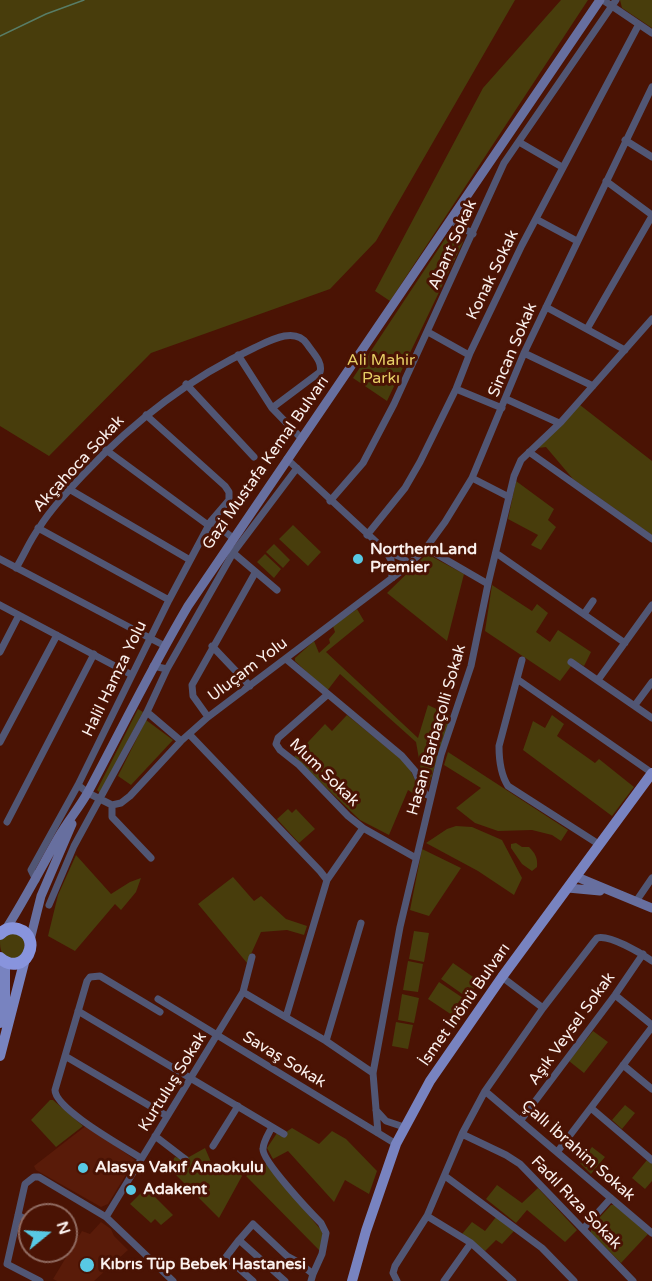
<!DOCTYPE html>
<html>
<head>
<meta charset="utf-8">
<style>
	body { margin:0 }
	#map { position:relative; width:652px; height:1281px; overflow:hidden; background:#4a1304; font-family:"Varela Round",sans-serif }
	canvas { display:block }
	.north { position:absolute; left:18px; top:1203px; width:60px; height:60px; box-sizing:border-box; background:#4a1304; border:2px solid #906b61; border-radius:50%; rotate:72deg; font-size:16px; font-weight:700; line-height:24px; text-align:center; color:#faf0ed }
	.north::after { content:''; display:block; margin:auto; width:21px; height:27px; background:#58c9e4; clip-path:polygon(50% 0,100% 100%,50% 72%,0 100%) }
</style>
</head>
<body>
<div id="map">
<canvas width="652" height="1281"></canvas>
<div class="north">N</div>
</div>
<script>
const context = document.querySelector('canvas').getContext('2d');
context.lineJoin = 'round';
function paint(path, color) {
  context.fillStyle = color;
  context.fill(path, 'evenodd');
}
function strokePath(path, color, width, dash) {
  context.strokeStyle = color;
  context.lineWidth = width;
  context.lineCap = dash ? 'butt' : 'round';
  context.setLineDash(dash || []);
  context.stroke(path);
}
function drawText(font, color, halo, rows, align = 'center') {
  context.font = font + ' "Varela Round",sans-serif';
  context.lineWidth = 6;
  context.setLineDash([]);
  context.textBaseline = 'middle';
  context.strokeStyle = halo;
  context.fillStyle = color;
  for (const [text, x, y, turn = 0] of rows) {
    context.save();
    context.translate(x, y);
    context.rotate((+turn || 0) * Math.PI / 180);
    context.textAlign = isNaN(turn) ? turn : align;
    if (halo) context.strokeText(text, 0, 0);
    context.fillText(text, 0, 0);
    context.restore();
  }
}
paint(new Path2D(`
	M87,1125l48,35 -27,44 -7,3 -65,-37 -2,-4z
	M101,1222l10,7 3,7 14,14 -34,31h-37l-4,-2 29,-48 8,3z`), '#591b09');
paint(new Path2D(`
	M0,0h515l-139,241 -46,48 -179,64 -102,103 -49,-30z
	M561,0h27l-198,301 -15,-10 108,-203z
	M620,0h32v28l-30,-20z
	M449,233l14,9 -76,159 -34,-23z
	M580,405l72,56v74l-79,-56 -27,-32 -8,1z
	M516,481l38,28 -6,11 8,7 -15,23 -10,-5 7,-10 -30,-16z
	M293,525l28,27 -13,14 -29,-27z
	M274,544l16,16 -7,8 -17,-16z
	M265,554l16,15 -7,9 -17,-16z
	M427,554l37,20 -17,67 -60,-48z
	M492,585l40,26 5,-7 11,9 -12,19 14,10 8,-12 33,22 -7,14 -9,-5 -15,20 -75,-50z
	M357,609l7,12 -38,31 92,86 10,-33 23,11 -23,72 -4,-1 -8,-45 -76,-68 -13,17 -32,-30v-3l19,-17 5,12 11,-10 -1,-4 6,-7 -2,-6z
	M138,709l5,3 -43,81 -3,-3z
	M347,715l60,49 18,35v2l-17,-11 -19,45 -29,-15 -66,-63 31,-33 7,7z
	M552,715l12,9 -7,12 38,27 4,-4 35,28 -22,29 -89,-66 10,-29 12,7z
	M146,720l27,20 -42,45 -13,-9z
	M448,752l120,78 -7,11 -9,-6 -20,-5 -34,1 -23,-8 -19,-15 25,-20 -37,-23z
	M288,809l4,4 4,-4 19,20 -16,14 -22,-24z
	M456,826l16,1 30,13 20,38 -8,17 -36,-24 -52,-28 21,-14z
	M516,843l6,4h7c6,6 9,11 8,20l-5,4 -10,-7 -11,-16v-4z
	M422,849l39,19 -32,48 -19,-6z
	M76,855l35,39 19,-12 11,-4 -5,14 -15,18 -6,-6 -40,47 -27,-15 10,-41z
	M233,877l21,24 7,-5 25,23 21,7 -3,9 -17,-5 -26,2 -14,31 -49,-59z
	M11,931l14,7 -1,16 -10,5c-13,-4 -14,-7 -14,-20z
	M414,931l15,2 -5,29 -15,-3z
	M408,961l15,3 -5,28 -15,-2z
	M453,963l26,18 -11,17 -27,-19z
	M439,982l27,18 -11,17 -27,-18z
	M402,994l17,4 -5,25 -16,-3z
	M396,1022l17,3 -5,24 -16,-3z
	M593,1031l15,11 -24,31 -15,-12z
	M50,1100h3l30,26 -27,21 -25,-27z
	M625,1105l10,8 -13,16 -10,-9z
	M292,1128l27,16 13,-13 14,8 31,32 -8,23 -24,-14 -11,22 -46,-51 -15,8 -6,-11 10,-15 3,3z
	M592,1147l13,10 -14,17 -11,-11z
	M205,1148l6,14 16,13 11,-4 4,5 -23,42 -51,-51 7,-10 4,1 5,-4 5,3z
	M647,1160l5,4v17l-7,8 -13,-11z
	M265,1163l56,67 2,5 -3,16 -74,-75z
	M497,1185l25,18 16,-15 39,42 -12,12 -38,-32 -11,13 -30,-24z
	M146,1188l27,27 -12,10 -6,-6 -4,4 -21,-19z
	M611,1205h4l33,29 -27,29 -30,-30v-6z
	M496,1217l18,14 -12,13 -6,-4 -11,11 -23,-17 10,-12 13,9z`), '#483d0c');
strokePath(new Path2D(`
	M0,36l46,-22 38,-14`), '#587d67', 1.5);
strokePath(new Path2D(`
	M603,0l49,33
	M625,140l27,17
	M519,142l43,25
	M606,181l46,34
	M536,219l41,22
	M450,220l23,14
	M546,307l79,43
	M587,329l65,-113
	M428,332l41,23
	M524,353l69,33
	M238,355l34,53 30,31
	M186,384l68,73
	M456,389l46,19
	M506,399l53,24
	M106,450l102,75
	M529,452l123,87
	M287,459l99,92 5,9 1,18
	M472,478l37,19
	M69,489l121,71
	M330,501l33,-38 31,-59 110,-241 112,-163
	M211,521l22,17
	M38,528l131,72
	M367,535l38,-47 15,-26 36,-73 14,-36 52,-108 117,-221
	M426,548l62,36
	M231,551l46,39
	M386,551l17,7 6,6
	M496,553l129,90
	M0,559l165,87
	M16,568c8,-13 14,-28 23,-40 12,-19 28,-36 44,-53 50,-53 104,-96 171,-127 15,-7 41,-22 53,-4 6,9 16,18 13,28l-48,36
	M0,605l132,70
	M584,614l9,-13
	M212,646l38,40
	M0,652l19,-37
	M286,659l116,97 13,15 10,23 5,2
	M522,660l-23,86c0,13 2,29 9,40l92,59
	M571,662l81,56
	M153,666l14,3 66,-116 64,-85
	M167,669l-20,43 34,29
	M517,679l135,94
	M598,680l54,-75
	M327,695l-49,43 -2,6 4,6 19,15 49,51 15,12 53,30
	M635,705l17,-23
	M208,717l-15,-21 -1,-11 63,-112
	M189,734l131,137 7,9 -41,137
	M0,742l57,-107
	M78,785l10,8 24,12
	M112,805l9,-2 9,-7 51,-55 27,-24 196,-148 22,-21 19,-26 27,-44 52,-125 128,-266
	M112,805v12l39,41
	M7,822l87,-168
	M36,880l-5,-10 47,-85 91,-185 42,-79 18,-21v-8l-4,-6 -79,-71
	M327,880l36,-52
	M637,900l15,-22
	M49,905l25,-59 73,-134
	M502,977l41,31
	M243,992l83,49 47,32
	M615,995l37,30
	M158,999l238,145
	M78,1011l206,123
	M326,1041l35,-118
	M65,1056l102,60
	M623,1065l29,24
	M485,1091l167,142
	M591,1108l61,52
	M376,1110l10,11 18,6
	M521,1120l94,-125 28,-41
	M272,1127c-3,6 -9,15 -9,22 -1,12 47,63 58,74l5,10 -4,21 -9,20
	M378,1133l-5,-60 27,-146 41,-172 30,-89 17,-82 26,-108 7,-16 40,-38 91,-103
	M462,1134l44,21 14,9 113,117
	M155,1136l30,23
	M213,1146l25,-40
	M558,1151l94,-124
	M141,1158c-17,-11 -86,-49 -86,-68l32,-109 3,-4 10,-1 60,36
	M445,1176l97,72 32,33
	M18,1215l12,7
	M427,1216l44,27 42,38
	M106,1217l137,-225 9,-35
	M583,1229l28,-31
	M239,1240l-13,17 27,24
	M66,1242l4,2
	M40,1281l-33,-17 18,-80 9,-7h5l67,40 67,64
	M285,1281l-46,-41 14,-16 34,32 11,6 15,12 -2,7
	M397,1281l-4,-8 2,-7 32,-50 35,-82 23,-43 58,-83 50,-65 4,-5c12,-4 44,15 55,23
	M444,1281l27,-38`), '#515674', 7);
strokePath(new Path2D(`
	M577,877l75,31
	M568,888l32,3
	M6,929c19,-30 35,-61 52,-91 9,-16 21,-30 30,-46 33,-62 64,-125 100,-186l412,-606
	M30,940l11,-44 31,-72`), '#676f9f', 9);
strokePath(new Path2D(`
	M0,1023l5,-24v-37
	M0,1056l25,-97
	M352,1281l14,-50 30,-87 34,-63 72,-104 150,-204`), '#7883c0', 10);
strokePath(new Path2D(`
	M0,934c5,-5 11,-7 18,-5 26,8 7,50 -18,29`), '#8894dd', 12);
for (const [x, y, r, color] of [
	[358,559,6,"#58c9e4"],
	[83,1168,6,"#58c9e4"],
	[131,1190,6,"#58c9e4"],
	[87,1265,8,"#58c9e4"]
]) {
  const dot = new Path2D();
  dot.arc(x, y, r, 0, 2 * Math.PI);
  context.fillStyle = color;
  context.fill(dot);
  strokePath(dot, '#4a1304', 2);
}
drawText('16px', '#faf0ed', '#4a1304', [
	["Abant Sokak",453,245,-66],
	["Konak Sokak",493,275,-64],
	["Sincan Sokak",513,350,-67],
	["Gazi Mustafa Kemal Bulvarı",266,463,-55],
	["Akçahoca Sokak",79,464,-47],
	["Uluçam Yolu",248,670,-37],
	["Halil Hamza Yolu",115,679,-64],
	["Hasan Barbaçolli Sokak",437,730,-74],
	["Mum Sokak",324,773,44],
	["İsmet İnönü Bulvarı",465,1005,-55],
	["Aşık Veysel Sokak",572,1029,-54],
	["Savaş Sokak",284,1060,31],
	["Kurtuluş Sokak",173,1082,-58],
	["Çallı İbrahim Sokak",578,1151,41],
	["Fadıl Rıza Sokak",576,1203,46]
]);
drawText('16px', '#e7cf66', '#4a1304', [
	["Ali Mahir",381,361],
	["Parkı",381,379]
]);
drawText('bold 16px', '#faf0ed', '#4a1304', [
	["NorthernLand",370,550],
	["Premier",370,568],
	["Alasya Vakıf Anaokulu",95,1168],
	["Adakent",143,1190],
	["Kıbrıs Tüp Bebek Hastanesi",100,1265]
], 'left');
</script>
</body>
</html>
